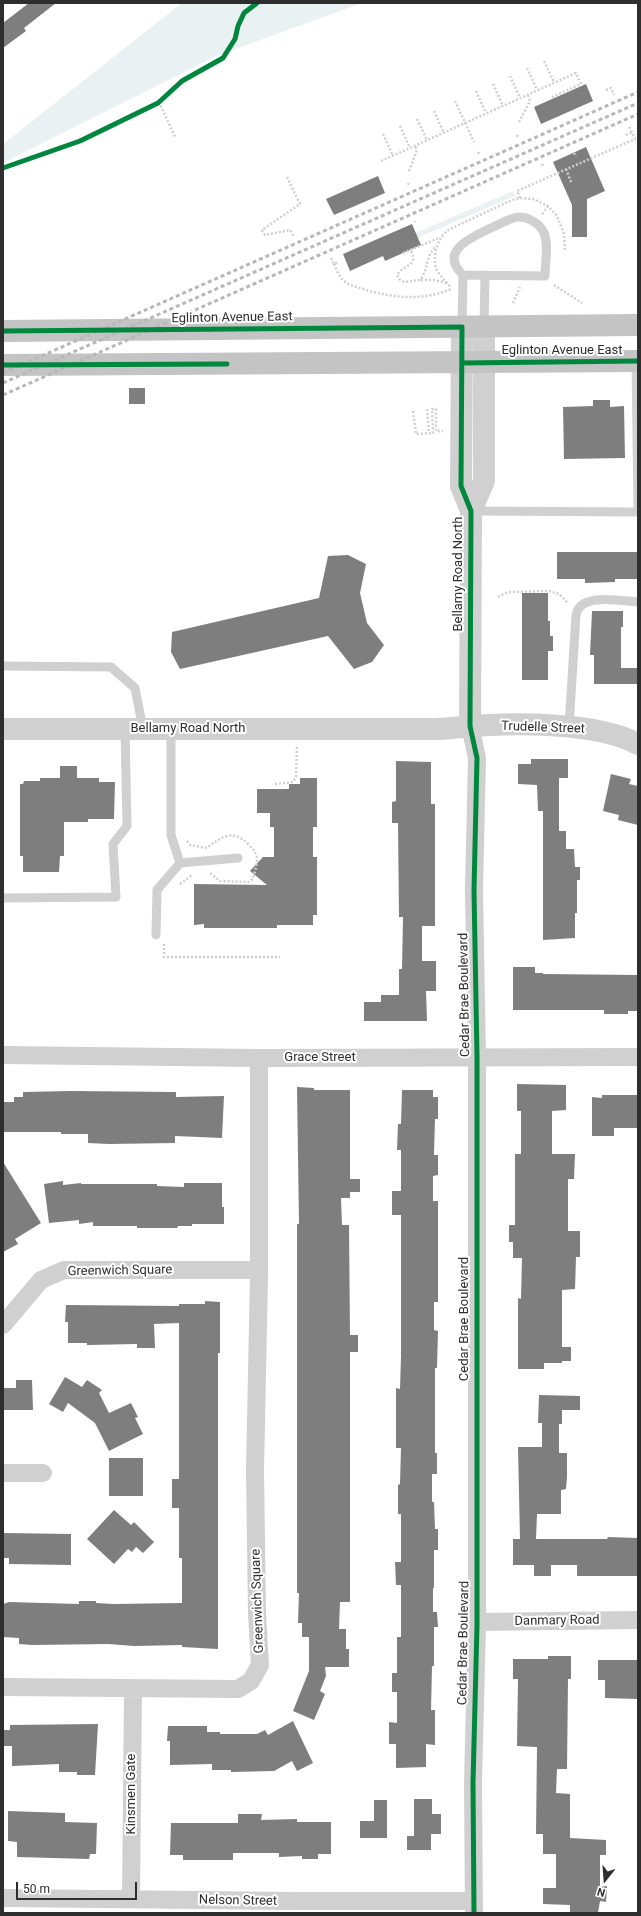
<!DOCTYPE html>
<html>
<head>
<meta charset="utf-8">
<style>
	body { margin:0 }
	#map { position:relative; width:641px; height:1916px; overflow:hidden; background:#fff; font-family:Roboto,sans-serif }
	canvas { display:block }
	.frame { position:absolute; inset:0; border:4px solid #2e2e2e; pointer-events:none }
	.north { position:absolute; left:585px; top:1860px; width:40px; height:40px; -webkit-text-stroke:3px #fff; paint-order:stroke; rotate:197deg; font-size:11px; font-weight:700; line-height:16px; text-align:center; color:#2e2e2e }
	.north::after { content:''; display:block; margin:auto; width:14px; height:18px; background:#2e2e2e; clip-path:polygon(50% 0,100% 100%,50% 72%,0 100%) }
	.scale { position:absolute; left:16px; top:1882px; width:121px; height:18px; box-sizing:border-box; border:2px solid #2e2e2e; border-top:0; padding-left:5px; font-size:12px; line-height:14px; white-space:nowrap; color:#2e2e2e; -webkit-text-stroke:3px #fff; paint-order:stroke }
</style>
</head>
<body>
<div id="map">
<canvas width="641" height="1916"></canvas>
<div class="frame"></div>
<div class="north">N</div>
<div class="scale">50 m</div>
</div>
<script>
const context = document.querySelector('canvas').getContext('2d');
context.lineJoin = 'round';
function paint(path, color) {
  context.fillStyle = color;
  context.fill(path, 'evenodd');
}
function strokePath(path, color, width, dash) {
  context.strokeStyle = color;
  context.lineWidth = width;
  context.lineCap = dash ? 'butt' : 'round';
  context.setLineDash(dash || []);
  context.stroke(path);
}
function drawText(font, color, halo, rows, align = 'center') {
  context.font = font + ' Roboto,sans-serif';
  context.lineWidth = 4;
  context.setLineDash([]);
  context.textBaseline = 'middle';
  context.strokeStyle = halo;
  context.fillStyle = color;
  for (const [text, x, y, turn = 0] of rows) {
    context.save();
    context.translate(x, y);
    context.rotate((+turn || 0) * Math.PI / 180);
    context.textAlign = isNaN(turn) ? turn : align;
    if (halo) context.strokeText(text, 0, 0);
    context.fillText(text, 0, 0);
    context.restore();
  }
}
paint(new Path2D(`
	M182,3h180l-146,53 -213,107v-19z
	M513,191l2,5 -100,43 -2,-5z`), '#eaf1f2');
paint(new Path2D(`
	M29,3h27l-32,25 2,3 -23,17v-25z
	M586,84l7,17 -52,23 -7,-17z
	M586,147l19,44 -18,8v38h-15v-32l-19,-43z
	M378,176l7,17 -51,22 -8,-16z
	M412,224l9,21 -36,16 -2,-5 -33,15 -7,-17z
	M129,388h16v16h-16z
	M593,400h17v7l14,-1 1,52 -61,1 -1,-52 30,-1z
	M557,552h81v27h-23v3l-30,1v-4h-28z
	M348,555l18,9 -6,29 7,30 17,22 -12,17 -18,7 -26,-33 -148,33 -9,-17 1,-20 147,-34 9,-42z
	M522,593h26v28h2v15h3v15h-5v29h-26z
	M592,611h31v16h-2v41h17v16h-44v-29h-4z
	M531,759h37v19h-9v53h7v18h8l1,18h5v13h-3v33h-2v25l-32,2v-129h-5l-1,-26 -19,-1v-20h13z
	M396,761l35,1v42h4v122h-13v35h14v30h-10l1,30h-63v-19h17v-7h18v-26h3l1,-52h-4l-1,-94h-6v-21l4,-1z
	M60,766h17v12h22v4h16l-1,37h-26v3h-24v34h-4l-1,16h-36v-16h-3v-72h3l1,-3h16v-3h20z
	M611,774l20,5 -2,5 9,2v39l-20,-5 1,-5 -16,-4z
	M300,778h17v49h-4v30h4v58h-4v10h-36v3h-73v-4l-10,1v-41l73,1 -17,-14 13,-14h11v-30h-4v-14h-13v-24h32v-5h11z
	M513,967h22v6h8v1l95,1v36h-10v3h-24v-4h-91z
	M517,1084l49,1v25l-14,1v43h23l-1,25h-6v52h12v26h-4l-1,32 -13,1v57h9v14h-9v2h-18v6h-26v-71l3,1 1,-41h-9v-16h-4v-17h6v-71h6v-43h-4z
	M297,1087l17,1v2h36v89h10v13h-10v6h-9l1,27h7l1,110h8v17h-8v250h-10l-1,27h7v20h3v18h-24l1,9 -6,15 5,3 -11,26 -21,-9 16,-40v-34h-7v-14h-4l1,-30h-2v-369h2z
	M402,1090h31v7h5v22h-3l-1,36h4v20l-5,1v25h5v101h-4v28l4,1 -1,37h-2v85h2v21h-5v28h2l1,27h3v21h-4v38h-1v24h4l1,15h-4v39h-2l-1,44h4v35l-9,-1v23l-30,1v-24h-7v-22l8,1v-31h-5v-19h5v-36h4v-52h-5l-1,-23h6v-48h-3v-29l2,-1 1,-36h-5v-60l4,1 1,-33v-141h-9v-24h9v-41h-4l1,-26h3z
	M71,1091l105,1v5l48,-1 -2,42 -47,-2v7l-66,1 -21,-1v-9h-27v-2h-58v-30h11v-5h9v-5z
	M602,1095h36v33h-24v8h-22v-39l10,1z
	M3,1162l38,61 -26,16 3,5 -15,8z
	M63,1181v4l18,-2v1h76v2l27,1v-4h38v24h2v17h-32v2h-14l-1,2h-40v-2h-44v-4l-14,2v-4l-30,3 -5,-39z
	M205,1301l15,1v51h-2v296l-36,-2v-2l-48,1 -26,-2 -75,1 -14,-1v-6l-16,-1v-33l6,-2 70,2v-3h17v2l18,1 68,-1v-45h-3v-50h-7v-29h7v-156l-25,1 1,24h-18v-4l-50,1v-2h-19v-21h-3l1,-17 113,1v-2h26z
	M65,1377l17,10 5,-7 15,10 -3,3 10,20 22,-10 7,14 -3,1 8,16 -34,17 -14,-28 -27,-20 -5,9 -14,-8z
	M16,1380h16l1,30h-30v-22h13z
	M539,1395l41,1v14h-18v14h-3v29h8v24l-1,12 -5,1v24h-24l-1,25h71l1,-2 30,1v38h-61v-11h-26v11h-17v-11h-21v-26h7l-2,-92h24v-24h-4z
	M109,1458h34v38h-34z
	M114,1510l17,15 3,-3 20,20 -11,11 -7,-6 -4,5 -4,-3 -14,15 -27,-25z
	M3,1533l68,1v31l-62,-1v-6h-6z
	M548,1656h23v23h-3l-1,90h-10l-1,24 14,1v44l36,2v15h-6v32l7,-1 -1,16 -6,-1 -2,12h-28v-8l-27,-1v-16h13v-34h-13v-20h-7l1,-87 -20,-1 1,-67h-5v-20h35z
	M598,1660h40v39l-33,-1v-18h-7z
	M293,1721l20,42 -16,8 -5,-10 -18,10 -43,1v-2h-19v-6l-42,1v-24h-3l1,-15h39v6h13v2h37l8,-4 3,5z
	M98,1724l-3,51h-18v-3h-18v-8l-47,2v-20h-9v-16h7v-5z
	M414,1799h18v15h9v20h-10v16h-24v-14h7z
	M374,1800h13v38h-27v-17h14z
	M8,1811l57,2v9l32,1 -1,31h-6l-1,5 -72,-2v-15l-9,-1z
	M238,1814h24l-1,6 36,-1v3h34v32h-13v5h-16v-3l-23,1v-4h-46v7h-50v-5h-13l1,-32h67z`), '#7e7e7e');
strokePath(new Path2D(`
	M544,61l10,21
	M527,68l10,22
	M510,76l10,22
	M493,84l10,22
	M606,90l5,-2 3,7
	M476,91l10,22
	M455,101l19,41
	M159,102l16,35
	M434,111l10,22
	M417,119l10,21
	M519,122l11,-21 -2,-6
	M400,126l10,22
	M383,134l10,22
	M517,135l1,2
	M626,135l6,-3
	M478,152l1,2
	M574,153l2,4
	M381,161l195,-88 5,11 -31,14
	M542,164l1,2
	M566,169l5,13
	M409,171l8,-21 -2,-4
	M287,177l13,27 -38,26 3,5 25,-5 4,6
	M408,183l1,2
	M520,198l-3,-7 118,-52 -6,-13
	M542,214l6,-8
	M415,221v1
	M411,251c8,15 -8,14 -14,24l2,4 5,3 16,-2c9,-11 5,-25 17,-34
	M403,253l36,-15
	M331,258l3,6 5,-2
	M334,264c2,5 5,12 9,16 6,6 15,7 23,10 29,8 57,11 85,-1
	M421,280h13l13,3
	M554,285l28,18
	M450,286c-5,-5 -11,-11 -14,-18 -4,-13 2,-32 14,-39l62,-29 8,-2 13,1 15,7 9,10 7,18 1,17
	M513,303l7,-16
	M427,409l2,24
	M413,411l3,23 17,-1 -1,-24h4v22h7
	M498,597l10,-5 41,-1 10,3 9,9
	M275,784l18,-2 3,-5 1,-30
	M187,841l3,4 17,3c15,-12 26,-19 41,-4 5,5 9,9 9,16 0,6 -3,13 -4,19l-5,3 -28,-1 -10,-8
	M180,884l12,-9
	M164,944v13h116`), '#cfcfcf', 2.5, [2, 2]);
strokePath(new Path2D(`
	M462,327l1,-52c-26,-25 12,-39 30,-48 8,-3 18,-10 26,-10 10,0 21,7 25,16 5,12 1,30 1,43l-82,-1
	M484,327l1,-52
	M472,511l166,1 -2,-151
	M3,666l108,1 24,21 8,41
	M569,727l7,-112c4,-23 45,-14 62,-13
	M171,729v106l9,28
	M5,898l111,-1 -3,-53 14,-18 -2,-97
	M156,935l1,-45 23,-27 58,-5`), '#d0d0d0', 9);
strokePath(new Path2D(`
	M470,726l7,32 -3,132 3,167v568l-4,158 1,130
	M3,1055l256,3 379,-1
	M3,1325l38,-45 23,-10h195
	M3,1473h40
	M476,1622l162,-2
	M3,1687l235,2 13,-8 9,-16 -3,-52 -2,-143 4,-194v-218
	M3,1898l294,3h177
	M131,1899l2,-211`), '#d0d0d0', 18);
strokePath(new Path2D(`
	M462,327l-1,159 10,25 -1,215
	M471,511l13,-30v-154
	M3,729c144,0 288,0 432,0 12,0 24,-2 36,-3 45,-3 126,-4 167,18`), '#d0d0d0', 22);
strokePath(new Path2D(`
	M3,331l635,-6
	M3,365l635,-4`), '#c4c4c4', 22);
strokePath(new Path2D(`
	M3,373l635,-281
	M3,383l635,-280
	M3,395l635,-281`), '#b8b8b8', 3, [4, 3]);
strokePath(new Path2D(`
	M3,168l77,-27 78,-38 24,-22 41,-23 12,-19 3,-13 6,-13 13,-10
	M3,331l459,-4 -1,159 10,25 -1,215 7,32 -3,132 3,167v568l-4,158 1,130
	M462,363l176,-2
	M3,365l224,-1`), '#00873e', 5);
drawText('13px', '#2e2e2e', '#fff', [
	["Eglinton Avenue East",232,318,-1],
	["Eglinton Avenue East",562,351],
	["Bellamy Road North",459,574,-90],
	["Trudelle Street",543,728,2],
	["Bellamy Road North",188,729],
	["Cedar Brae Boulevard",465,995,-91],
	["Grace Street",320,1058],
	["Greenwich Square",120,1271,-1],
	["Cedar Brae Boulevard",465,1319,-90],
	["Greenwich Square",258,1601,-92],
	["Danmary Road",557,1621,-1],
	["Cedar Brae Boulevard",464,1643,-89],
	["Kinsmen Gate",132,1794,-90],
	["Nelson Street",238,1901,1]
]);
</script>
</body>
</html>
